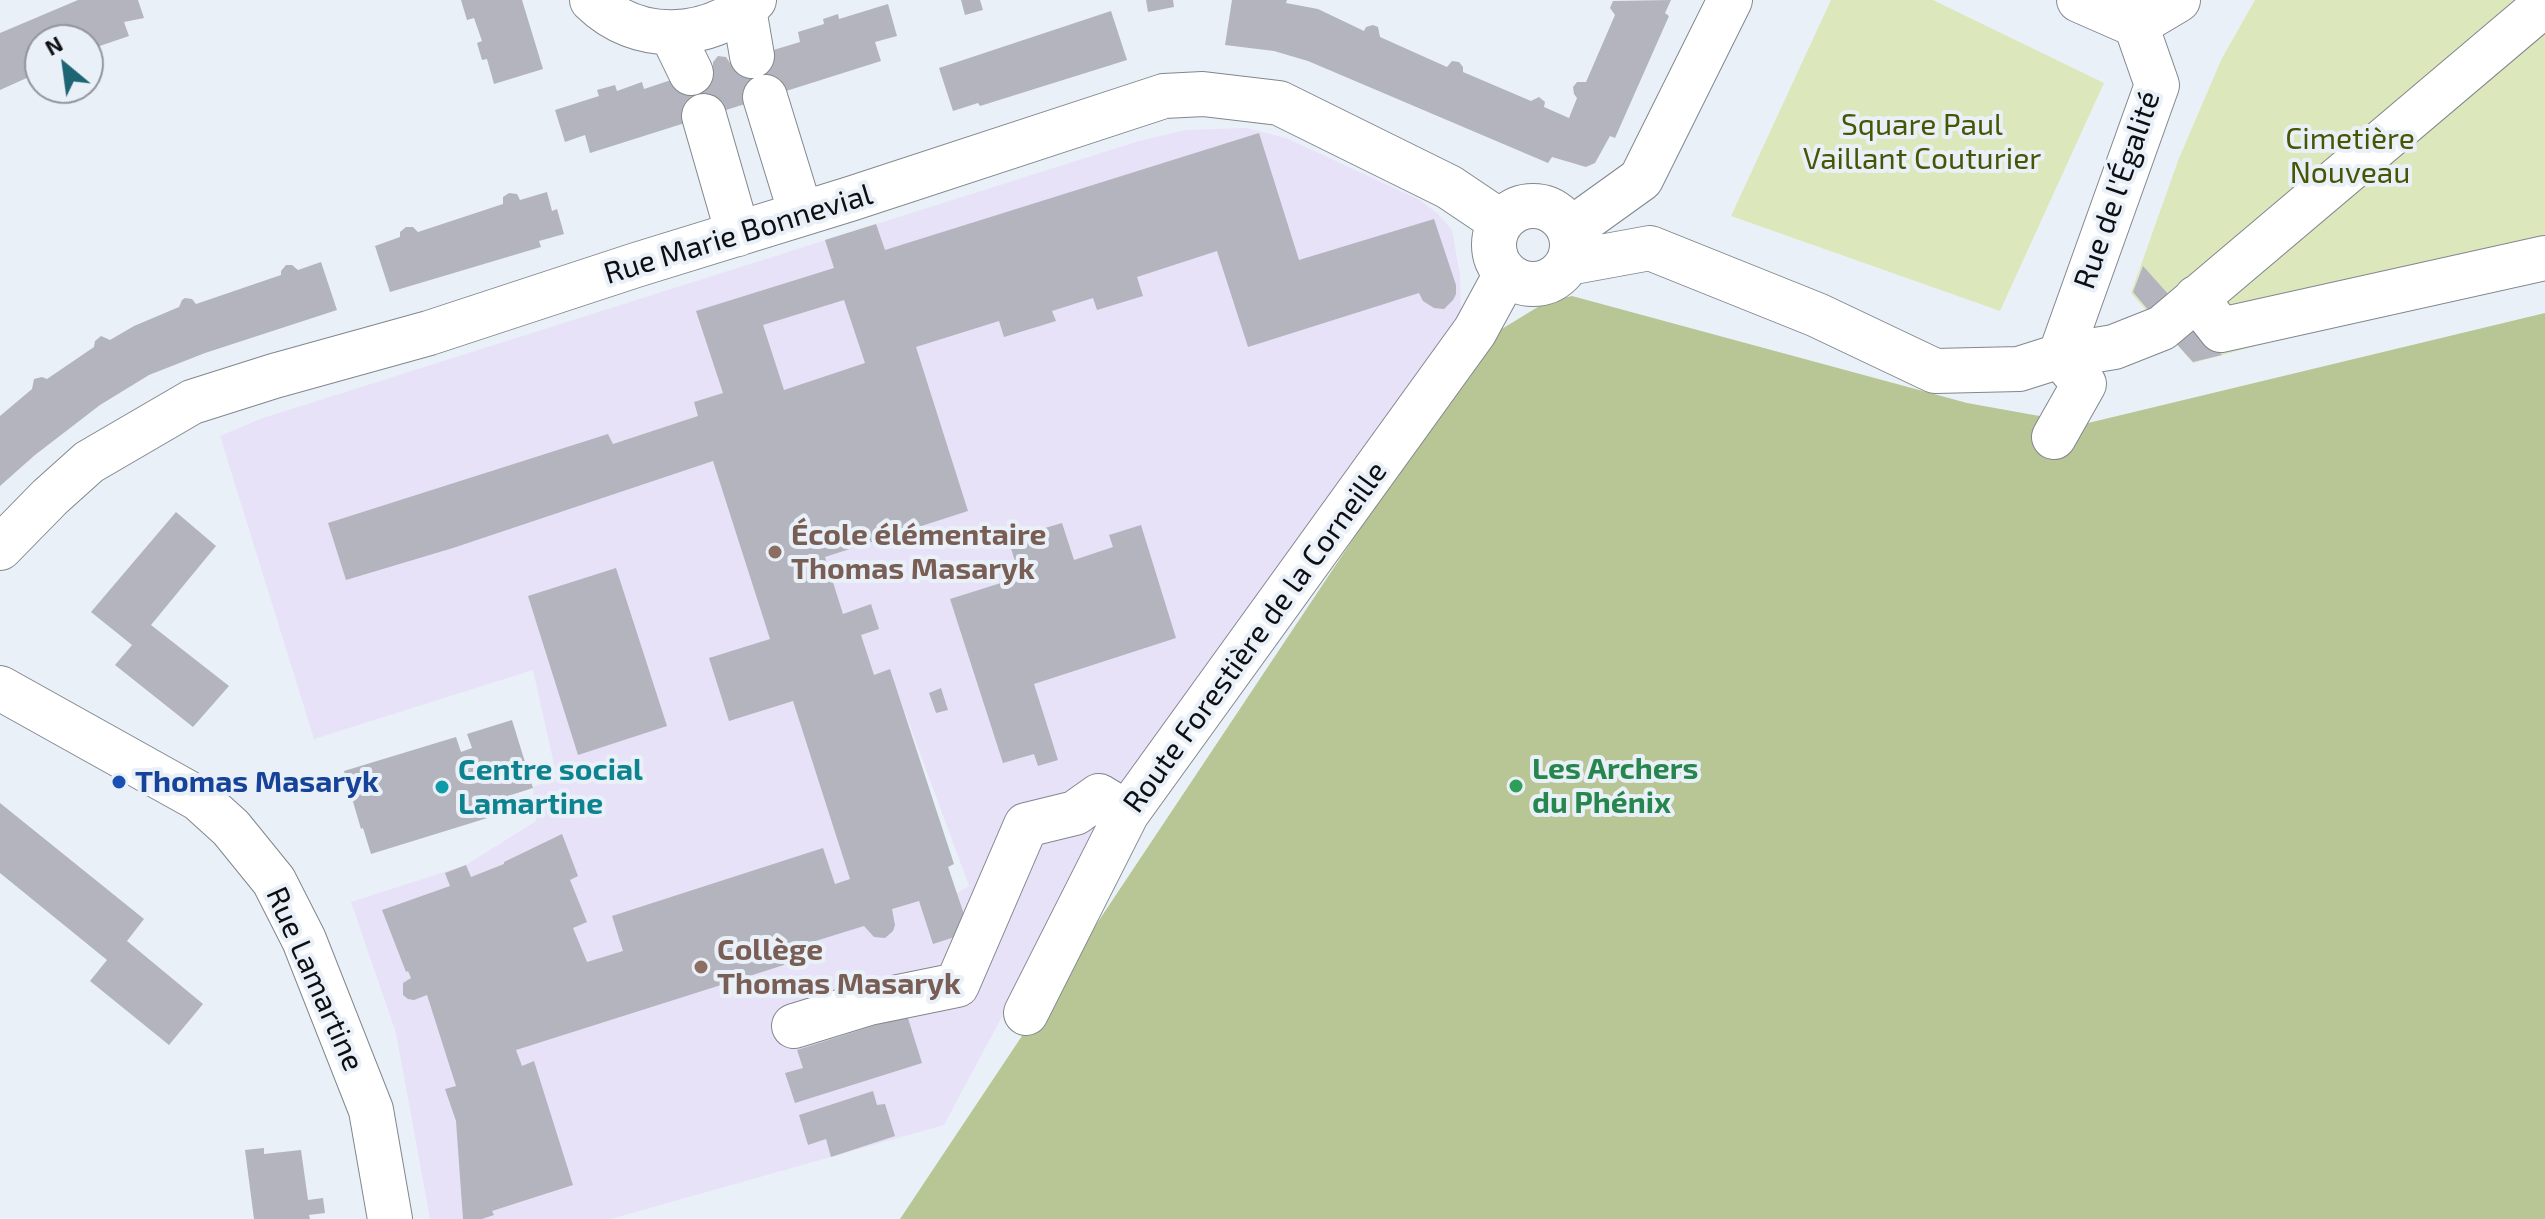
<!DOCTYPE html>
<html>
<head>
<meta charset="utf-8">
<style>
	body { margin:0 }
	#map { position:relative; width:2545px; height:1219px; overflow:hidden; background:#eaf0f8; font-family:"Exo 2",sans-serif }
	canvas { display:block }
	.north { position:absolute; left:24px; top:24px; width:80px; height:80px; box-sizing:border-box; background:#eaf0f8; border:2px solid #92969c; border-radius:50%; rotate:331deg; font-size:22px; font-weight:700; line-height:32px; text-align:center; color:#0d0f12 }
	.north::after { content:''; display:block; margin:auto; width:28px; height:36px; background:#1d6573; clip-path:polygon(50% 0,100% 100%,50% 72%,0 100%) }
</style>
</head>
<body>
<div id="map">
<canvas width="2545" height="1219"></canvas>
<div class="north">N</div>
</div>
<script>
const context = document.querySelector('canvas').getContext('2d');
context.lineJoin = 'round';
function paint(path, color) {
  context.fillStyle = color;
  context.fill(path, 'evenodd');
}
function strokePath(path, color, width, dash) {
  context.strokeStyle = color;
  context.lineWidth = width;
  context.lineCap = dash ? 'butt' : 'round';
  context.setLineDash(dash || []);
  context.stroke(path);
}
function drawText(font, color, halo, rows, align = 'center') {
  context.font = font + ' "Exo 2",sans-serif';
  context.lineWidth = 8;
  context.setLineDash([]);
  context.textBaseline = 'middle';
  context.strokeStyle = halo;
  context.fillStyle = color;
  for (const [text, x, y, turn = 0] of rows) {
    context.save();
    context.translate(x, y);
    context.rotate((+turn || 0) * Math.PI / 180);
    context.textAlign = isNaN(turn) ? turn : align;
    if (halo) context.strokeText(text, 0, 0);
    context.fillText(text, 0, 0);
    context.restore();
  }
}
paint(new Path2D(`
	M1246,128l40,10 132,61 19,14 15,17 8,45 1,38 -346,492 -171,320 -333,94h-181l-34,-186 -45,-131 115,-37 70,-44 -3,-34 24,-9 -24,-108 -219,69 -94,-303 40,-17 879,-278 47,-11zM896,688l73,198 -12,7h-1z`), '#e7e2f8');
paint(new Path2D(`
	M1831,0h102l171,83 -104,228 -269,-95z
	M2255,0h290v267l-352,96 -62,-70 48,-135 43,-100z`), '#dce8bc');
paint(new Path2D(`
	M1572,296l395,107 117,21 461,-111v906h-1645l587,-881 59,-36z`), '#b8c594');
paint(new Path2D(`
	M78,0h60l6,18 -20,4 5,14 -41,14v-10h-48v32l-40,18v-57z
	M461,0h61l21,69 -49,15 -7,-25 -5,1 -5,-17 5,-2 -8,-23 -7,2z
	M961,0h19l3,10 -18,5z
	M1146,0h27l1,7 -26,5z
	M1232,0h55l-1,3 32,6 46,22 2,-4 7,-2 5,2 2,10 67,30 5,-6 7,1 4,5v5l68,29 8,-4 6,5 -1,5 25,11 8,-20 -3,-4 -1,-7 4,-5h9l29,-67 -5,-7 3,-7 58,-1 -6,13 4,3 -54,122 -5,-2 -15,27 -9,4 -34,-10 -4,6 -240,-102 -34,-10 -49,-6z
	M888,4l9,32 -22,6 6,19 -291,92 -5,-18 -20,7 -10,-32 44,-14 -2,-6 18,-5 2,6 25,-9 2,7 69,-23v-4l5,-6 8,1 4,6 70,-21 -2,-10 26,-8 -1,-5 15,-5 1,5z
	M1111,11l16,49 -147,46 -2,-3 -25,8 -14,-43z
	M1259,133l40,127 135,-41 22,66v9l-3,6 -9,9 -10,-1 -11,-7 -4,-8 -171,54 -31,-96 -80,26 6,19 -46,14 -4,-12 -41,13 4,10 -52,16 -5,-16 -83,26 52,164 -143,46 18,57 28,-10 8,25 -18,6 13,40 16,-6 64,195 -6,3 22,65 -37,12 -14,-43 -27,8 3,16 -2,6 -8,7 -11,-1 -10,-11 -84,26 4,13 -268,85 6,16 12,-5 39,124 -81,26 2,4 -12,4h-19l-7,-98 -11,-32 11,-3 -29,-91 -13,5 -6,-1 -5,-4v-12l8,-5 -3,-7 -2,1 -24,-62 68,-24 -5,-13 21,-8 5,12 33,-13v-2l58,-28 16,42 -8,4 17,42 -14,6 14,34 36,-11 -11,-35 211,-68 12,36 15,-5 -57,-178 -64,20 -20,-63 61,-19 -57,-178 -260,87 -107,32 -18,-57 280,-89 5,10 85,-28 -4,-14 29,-9 -27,-82 138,-43 -9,-28 51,-16 9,26zM844,300l21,63 -81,27 -21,-65z
	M547,192l5,19 5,-2 7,25 -25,7 2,6 -151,45 -15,-46 25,-9v-5l6,-5h7l5,5 85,-28v-7l6,-4 8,1 3,6z
	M321,262l16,48 -132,43 -56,22 -49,30 -65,50 -35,31v-70l32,-27 2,-10 8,-2 5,2 47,-32 1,-6 6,-5 9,4 24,-14 45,-19 3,-7 3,-2 7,1 4,5 85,-29v-4l5,-6h6l6,5z
	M2143,266l26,29 -19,17 -17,-20z
	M2195,325l27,30 -29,7 -18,-20z
	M176,512l40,34 -65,79 78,61 -36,41 -78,-62 17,-20 -41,-33z
	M1062,523l12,37 39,-13 -4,-12 32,-10 35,113 -142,46 24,76 -20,6 -4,-12 -31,9 -53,-164 70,-22 -12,-38z
	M616,568l51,158 -89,29 -50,-159z
	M941,688l7,22 -12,3 -7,-20z
	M512,720l21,68 -44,14 5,14 -123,38 -8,-26 -2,1 -17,-58 112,-34 5,15 11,-4 -5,-14z
	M0,803l144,116 -17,22 76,63 -34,41 -79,-64 17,-21 -107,-87z
	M907,1015l15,48 -127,40 -10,-30 18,-5 -6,-18z
	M873,1091l4,14 8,-1 10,32 -64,21 -5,-18 -18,6 -9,-30z
	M264,1148v6l37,-4 7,50 15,-2 2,15 -16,2 1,4h-56l-9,-69z`), '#b3b4bd');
const minor = new Path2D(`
	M592,0c46,45 115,41 162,0
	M2079,0l57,25
	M744,9l8,47
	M2136,25l42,-25
	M672,34l19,39
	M765,97l36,117
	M704,116l34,118
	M1494 245a39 39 0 1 1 78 0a39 39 0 1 1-78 0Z
	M1570,230l71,-51 89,-179
	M1568,263l82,-15 167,67 118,56 84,-2 41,-13 54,-9 48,-19 383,-324
	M2196,298l25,32 324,-72
	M2060,356l97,-271 -21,-60
	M2054,437l30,-53 -24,-28
	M0,548l50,-51 39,-35 103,-60 82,-26 155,-43 207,-68 214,-66 314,-103 39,-2 76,9 170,84 52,35
	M0,688l199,111 32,29 43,53 30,59 67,170 19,109
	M1026,1013l101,-200 348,-482 31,-57
	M794,1026l75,-23 88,-18 69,-160 49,-12 24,-17 28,17`);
strokePath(minor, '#81878d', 46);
strokePath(minor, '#fff', 44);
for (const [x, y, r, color] of [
	[775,552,8,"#8d6e63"],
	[119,782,8,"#1a4fb4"],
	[1516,786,8,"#2e9e5b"],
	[442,787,8,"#0f9aa8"],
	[701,967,8,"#8d6e63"]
]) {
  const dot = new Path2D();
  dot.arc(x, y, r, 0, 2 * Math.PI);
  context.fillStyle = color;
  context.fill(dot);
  strokePath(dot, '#eaf0f8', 3);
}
drawText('30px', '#475505', '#eaf0f8', [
	["Square Paul",1922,125],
	["Vaillant Couturier",1922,159],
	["Cimetière",2350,139],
	["Nouveau",2350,173]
]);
drawText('30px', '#0d0f12', '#eaf0f8', [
	["Rue de l'Égalité",2117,190,-71],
	["Rue Marie Bonnevial",738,234,-17],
	["Route Forestière de la Corneille",1255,637,-54],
	["Rue Lamartine",315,979,66]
]);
drawText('bold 30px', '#785e54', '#eaf0f8', [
	["École élémentaire",791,535],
	["Thomas Masaryk",791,569],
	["Collège",717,950],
	["Thomas Masaryk",717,984]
], 'left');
drawText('bold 30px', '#27864d', '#eaf0f8', [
	["Les Archers",1532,769],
	["du Phénix",1532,803]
], 'left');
drawText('bold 30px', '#0d838f', '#eaf0f8', [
	["Centre social",458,770],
	["Lamartine",458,804]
], 'left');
drawText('bold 30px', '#164399', '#eaf0f8', [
	["Thomas Masaryk",135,782]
], 'left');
</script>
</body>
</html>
